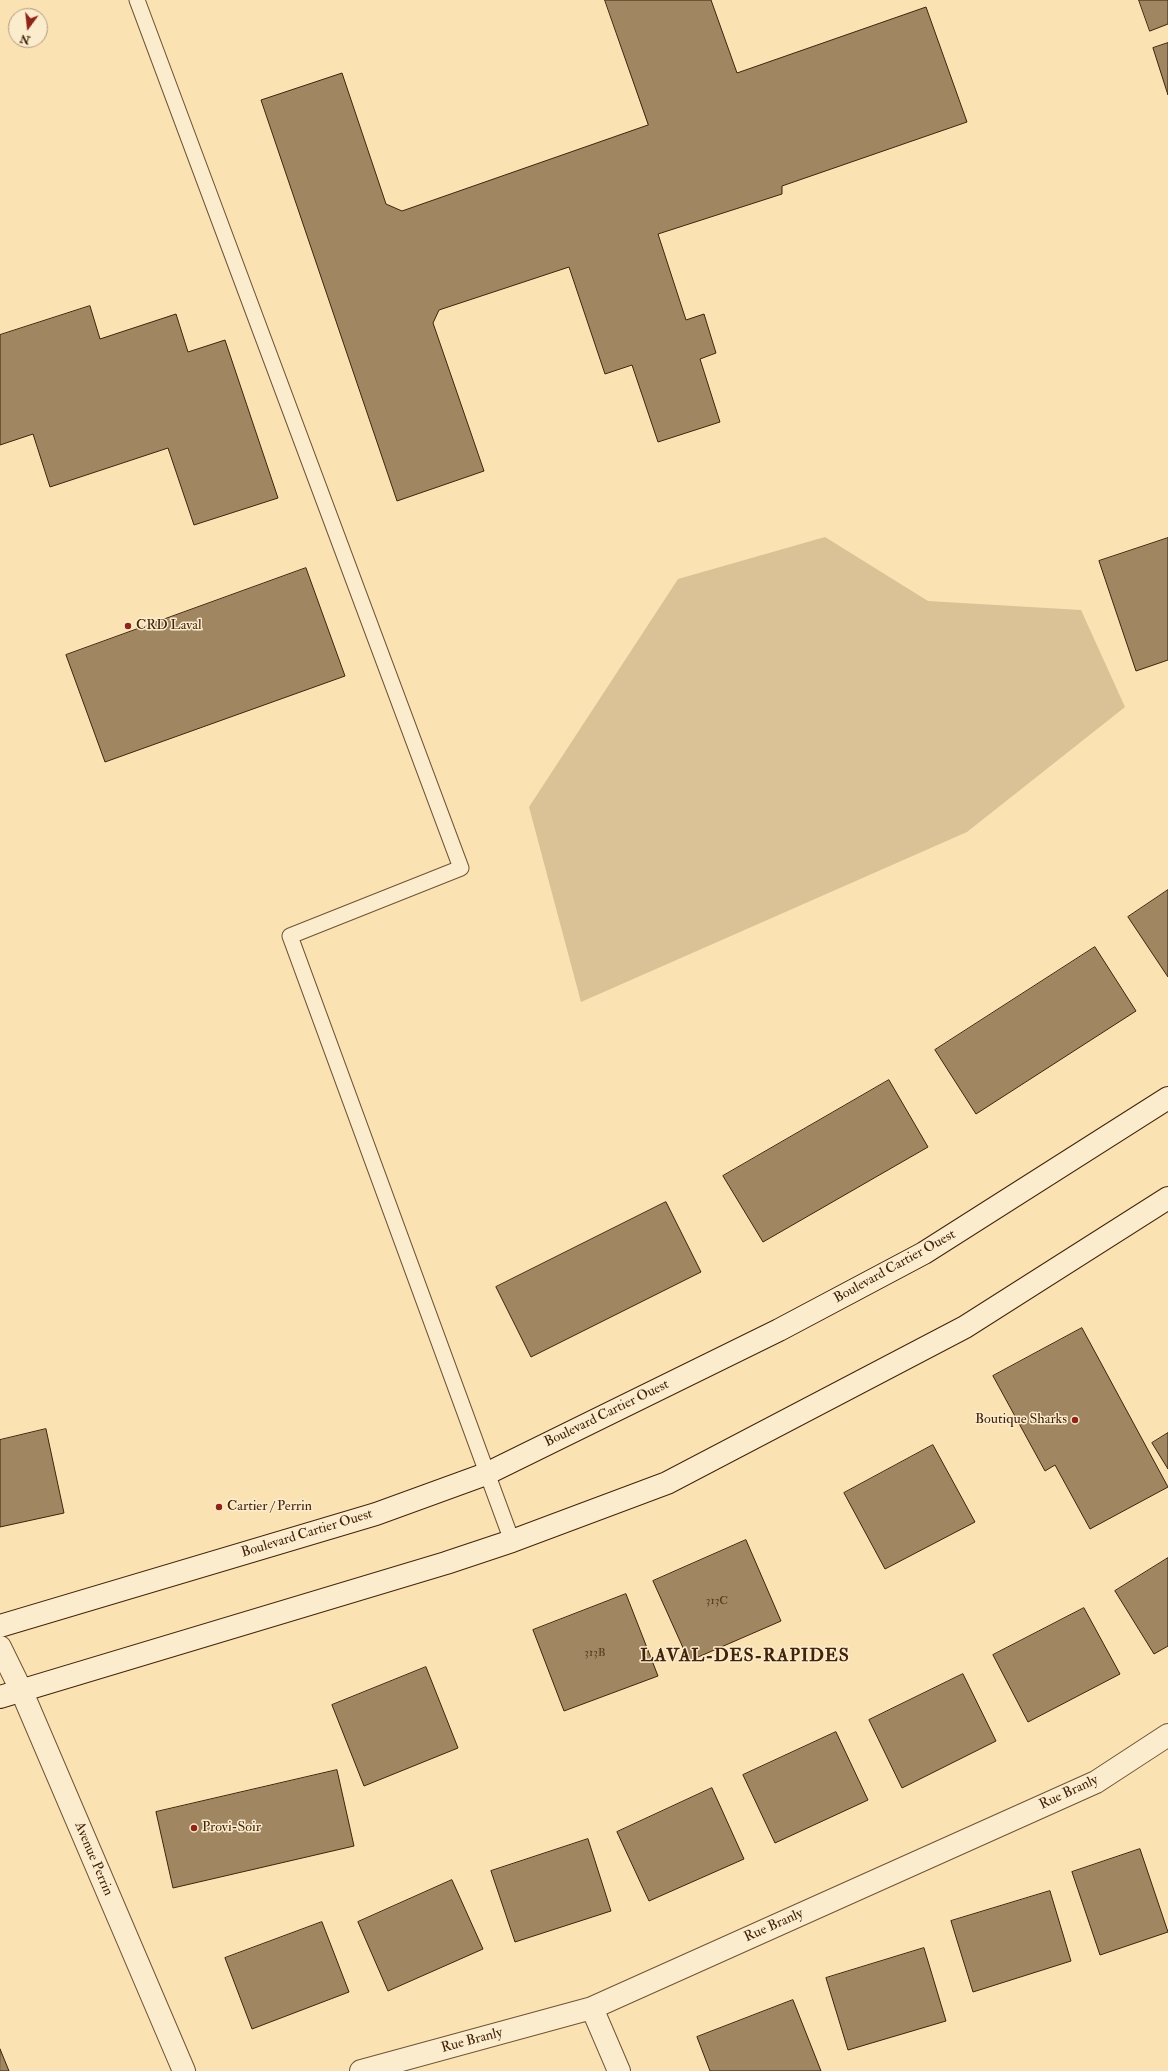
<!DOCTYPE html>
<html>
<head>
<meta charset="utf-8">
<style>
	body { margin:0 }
	#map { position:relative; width:1168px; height:2071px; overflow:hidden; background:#fae2b3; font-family:"IM FELL Double Pica",serif }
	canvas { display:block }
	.north { position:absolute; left:8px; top:8px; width:40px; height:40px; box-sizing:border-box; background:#fcecce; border:1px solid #b19c80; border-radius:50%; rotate:195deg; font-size:11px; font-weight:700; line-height:16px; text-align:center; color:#41230b }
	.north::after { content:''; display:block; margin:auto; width:14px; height:18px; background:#8f2418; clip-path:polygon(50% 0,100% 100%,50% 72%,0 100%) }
</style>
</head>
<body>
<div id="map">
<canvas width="1168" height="2071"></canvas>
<div class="north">N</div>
</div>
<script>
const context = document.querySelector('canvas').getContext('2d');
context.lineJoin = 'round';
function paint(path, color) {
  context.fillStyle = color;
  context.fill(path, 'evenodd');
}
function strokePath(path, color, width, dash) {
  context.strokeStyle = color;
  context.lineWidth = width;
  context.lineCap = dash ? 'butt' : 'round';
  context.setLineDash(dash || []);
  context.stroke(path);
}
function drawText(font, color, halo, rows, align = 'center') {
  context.font = font + ' "IM FELL Double Pica",serif';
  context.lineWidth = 3;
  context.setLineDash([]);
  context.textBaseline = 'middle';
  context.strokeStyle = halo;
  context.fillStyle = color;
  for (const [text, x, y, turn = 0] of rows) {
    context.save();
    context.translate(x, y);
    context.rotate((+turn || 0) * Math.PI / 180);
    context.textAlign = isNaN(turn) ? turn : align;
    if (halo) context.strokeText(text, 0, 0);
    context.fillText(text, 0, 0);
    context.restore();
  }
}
paint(new Path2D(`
	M825,537l103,64 153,9 44,97 -158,125 -386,170 -52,-195 149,-228z`), '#dbc296');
const building = new Path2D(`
	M605,0h106l26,73 189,-66 41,115 -185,64v8l-124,40 28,86 18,-6 12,39 -16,6 20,63 -62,20 -26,-77 -27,9 -36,-107 -130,43 -6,13 51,148 -87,30 -136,-401 81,-27 44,131 16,7 246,-86z
	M1139,0h29v24l-18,7z
	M1168,43v52l-15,-47z
	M90,306l10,33 76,-25 12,38 37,-12 53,158 -84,27 -26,-77 -118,39 -17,-53 -33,11v-110z
	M1168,538v122l-32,11 -37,-110z
	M306,568l39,108 -240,86 -39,-107z
	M1168,890v87l-40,-60z
	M1095,947l41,64 -160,103 -41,-64z
	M889,1080l39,67 -165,95 -40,-66z
	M666,1202l35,70 -170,85 -35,-70z
	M1082,1328l86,159 -78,42 -35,-64 -10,6 -52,-95z
	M46,1429l18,84 -64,14v-87z
	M1168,1433v36l-16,-26z
	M933,1445l42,77 -90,47 -41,-76z
	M746,1540l35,81 -92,40 -36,-80z
	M1168,1558v88l-14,8 -39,-63z
	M626,1594l32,82 -94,35 -31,-81z
	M1084,1608l36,66 -92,48 -35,-67z
	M426,1667l32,81 -94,38 -32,-81z
	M963,1674l33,67 -94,47 -33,-68z
	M836,1732l32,68 -93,43 -32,-68z
	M337,1770l17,76 -181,42 -17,-76z
	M712,1788l32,71 -95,42 -32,-69z
	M588,1839l23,72 -96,31 -24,-71z
	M1140,1849l28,83 -68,23 -28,-83z
	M452,1880l31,69 -95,42 -30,-69z
	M1050,1891l21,70 -98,31 -22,-71z
	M322,1922l27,70 -97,37 -27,-71z
	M924,1948l22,73 -98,29 -22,-72z
	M793,2000l28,71h-111l-13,-34z
	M0,2049l9,22h-9z`);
paint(building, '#a18662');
strokePath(building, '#41230b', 1);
const lane = new Path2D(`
	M137,0l324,868 -171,68 222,605`);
const street = new Path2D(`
	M0,1647l22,45 162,379
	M592,2008l27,63
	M361,2071l231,-63 504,-226 72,-47`);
const secondary = new Path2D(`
	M0,1626l376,-112 110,-40 293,-144 145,-77 244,-155
	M0,1697l446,-134 66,-22 155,-58 298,-156 203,-129`);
strokePath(lane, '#6f5335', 17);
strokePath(street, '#6f5335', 24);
strokePath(secondary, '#41230b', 24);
strokePath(lane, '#fcecce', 15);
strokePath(street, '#fcecce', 22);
strokePath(secondary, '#fcecce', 22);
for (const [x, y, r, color] of [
	[128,626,4,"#8f2418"],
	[1075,1420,4,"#8f2418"],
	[219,1507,4,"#8f2418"],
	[194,1828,4,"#8f2418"]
]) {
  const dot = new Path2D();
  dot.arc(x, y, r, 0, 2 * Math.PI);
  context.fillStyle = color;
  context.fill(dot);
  strokePath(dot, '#fcecce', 1.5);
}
drawText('12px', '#593c21', null, [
	["313C",717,1601],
	["313B",595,1653]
]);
drawText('14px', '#41230b', '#fcecce', [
	["CRD Laval",136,626],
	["Boutique Sharks",1067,1420,"right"],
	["Cartier / Perrin",227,1507],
	["Provi-Soir",202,1828]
], 'left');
drawText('14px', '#41230b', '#fcecce', [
	["Boulevard Cartier Ouest",895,1267,-29],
	["Boulevard Cartier Ouest",607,1414,-26],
	["Boulevard Cartier Ouest",307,1534,-17],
	["Rue Branly",1069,1793,-25],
	["Avenue Perrin",93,1859,67],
	["Rue Branly",774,1926,-24],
	["Rue Branly",472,2041,-15]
]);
context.letterSpacing = '1px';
drawText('bold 18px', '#41230b', '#fcecce', [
	["LAVAL-DES-RAPIDES",745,1657]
]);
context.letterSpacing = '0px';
</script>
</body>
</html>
